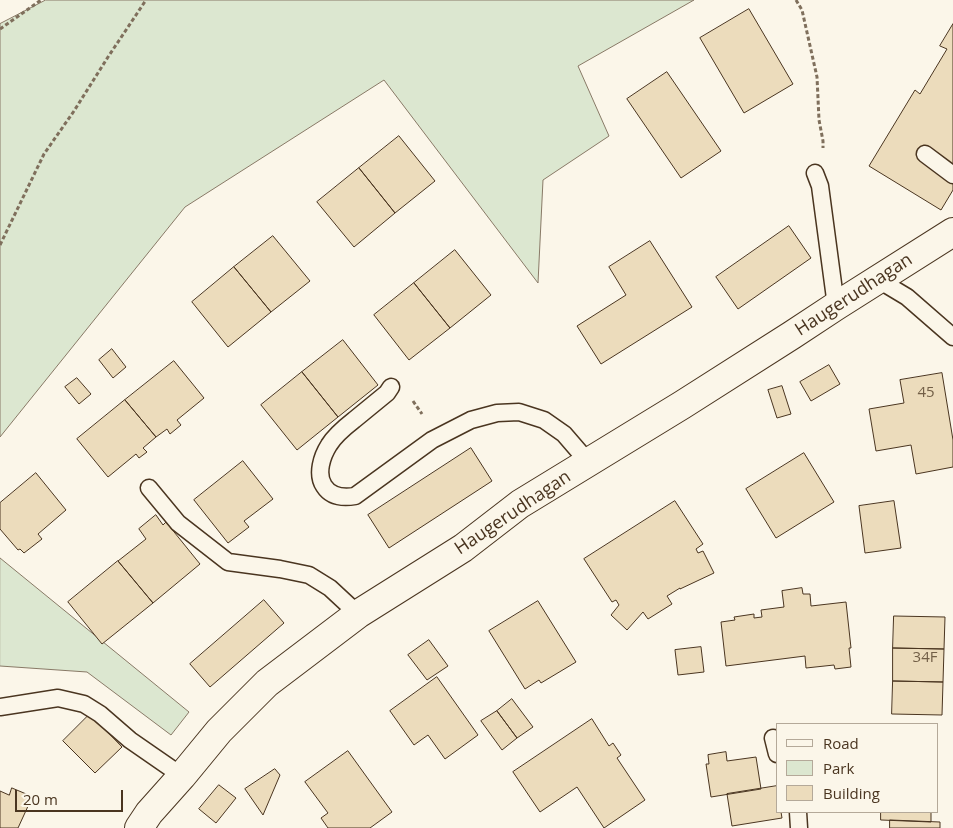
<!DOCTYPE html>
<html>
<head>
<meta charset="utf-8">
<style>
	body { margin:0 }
	#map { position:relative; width:953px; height:828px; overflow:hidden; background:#fbf6e9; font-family:"Open Sans",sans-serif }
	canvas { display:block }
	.legend { position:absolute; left:776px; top:723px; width:162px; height:90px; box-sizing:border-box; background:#fbf6e9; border:1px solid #b4a999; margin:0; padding:6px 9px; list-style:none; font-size:15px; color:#4a3520 }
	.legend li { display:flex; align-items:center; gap:10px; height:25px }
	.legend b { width:25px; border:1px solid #b4a999 }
	.scale { position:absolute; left:15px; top:790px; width:108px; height:22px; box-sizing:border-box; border:2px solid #4a3520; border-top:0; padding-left:6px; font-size:15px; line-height:18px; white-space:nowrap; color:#4a3520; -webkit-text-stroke:4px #fbf6e9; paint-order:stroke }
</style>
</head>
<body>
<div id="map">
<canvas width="953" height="828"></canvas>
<ul class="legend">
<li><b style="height:6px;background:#fbf6e9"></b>Road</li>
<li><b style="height:14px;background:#dce7d0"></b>Park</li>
<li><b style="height:14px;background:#ecdcbc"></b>Building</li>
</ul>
<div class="scale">20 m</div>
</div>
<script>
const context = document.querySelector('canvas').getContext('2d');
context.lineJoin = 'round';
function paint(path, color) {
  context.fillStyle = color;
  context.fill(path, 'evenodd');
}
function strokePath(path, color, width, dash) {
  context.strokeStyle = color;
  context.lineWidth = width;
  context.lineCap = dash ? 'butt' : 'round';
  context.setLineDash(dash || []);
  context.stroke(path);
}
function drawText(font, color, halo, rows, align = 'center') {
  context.font = font + ' "Open Sans",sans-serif';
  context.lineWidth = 4;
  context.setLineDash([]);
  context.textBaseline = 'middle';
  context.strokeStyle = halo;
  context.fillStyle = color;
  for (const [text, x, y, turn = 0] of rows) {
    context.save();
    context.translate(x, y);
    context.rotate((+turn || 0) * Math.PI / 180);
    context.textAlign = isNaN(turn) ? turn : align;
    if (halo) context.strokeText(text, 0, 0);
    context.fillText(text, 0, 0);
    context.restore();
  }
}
const green = new Path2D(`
	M46,0h648l-116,66 31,70 -66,44 -5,103 -154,-203 -199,127 -185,230v-413z
	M0,558l189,154 -18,23 -84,-63 -87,-6z`);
paint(green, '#dce7d0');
strokePath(green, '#887966', 1);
const building = new Path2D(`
	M749,9l44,75 -49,29 -44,-75z
	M953,24v166l-12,20 -72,-44 46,-76 5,4 27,-45 -7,-3z
	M667,72l54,79 -40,27 -54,-79z
	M399,136l36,45 -40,32 -36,-45z
	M359,168l36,45 -41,34 -37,-45z
	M789,226l22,32 -73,51 -22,-32z
	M273,236l37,45 -39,31 -37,-45z
	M650,241l42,66 -91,57 -24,-38 49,-31 -17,-28z
	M455,250l36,45 -41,33 -36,-45z
	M234,267l37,45 -43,35 -36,-45z
	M414,283l36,45 -41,32 -35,-45z
	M343,340l35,45 -40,32 -36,-45z
	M112,349l14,18 -13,11 -14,-18z
	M174,361l30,37 -27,22 4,5 -11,9 -3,-5 -11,8 -31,-37z
	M829,365l11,19 -29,17 -11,-19z
	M302,372l36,45 -41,33 -36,-45z
	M942,373l11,67v27l-37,7 -5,-29 -35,6 -7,-42 35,-6 -4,-23z
	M77,378l14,16 -12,10 -14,-17z
	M782,386l9,28 -14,4 -9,-28z
	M125,400l31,37 -13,11 4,4 -8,6 -3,-4 -28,23 -31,-38z
	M471,448l21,33 -103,67 -21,-33z
	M804,453l30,49 -58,36 -30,-49z
	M243,461l30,38 -29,22 5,6 -21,16 -34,-43z
	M36,473l30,37 -28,24 4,5 -18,14 -4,-4 -2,1 -18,-21v-26z
	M675,501l28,43 -7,5 2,4 5,-2 11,22 -34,16v-1l-13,8 5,8 -24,15 -5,-7 -16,18 -16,-15 8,-10 -3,-5 -4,2 -28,-43z
	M894,501l7,47 -36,5 -6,-47z
	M156,515l7,10 3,-3 34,42 -47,39 -35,-42 28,-22 -7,-10z
	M118,561l35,42 -51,41 -34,-42z
	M802,588l1,6h7l1,12 35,-4 5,46h-2l2,19 -16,2 -1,-4 -28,3 -1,-12 -79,10 -5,-44 14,-2 -1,-3 20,-3v4l8,-1 -1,-7 23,-3 -2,-16z
	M264,600l20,23 -74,64 -20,-23z
	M538,601l38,61 -35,21 -2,-3 -14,9 -36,-58z
	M894,616l51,1 -1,32 -51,-1z
	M429,640l19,26 -21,14 -19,-25z
	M701,647l3,25 -26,3 -3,-25z
	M893,648l51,1 -1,33 -50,-1z
	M437,677l41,58 -33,24 -17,-24 -14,10 -24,-34z
	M893,681l50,1 -1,33 -50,-1z
	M512,699l21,28 -16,11 -20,-27z
	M497,711l20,27 -15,12 -21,-29z
	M90,714l32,33 -27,26 -32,-32z
	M592,719l17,27 4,-3 8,12 -4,3 28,42 -41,28 -27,-41 -37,25 -27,-40z
	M348,751l44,61 -22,16h-42l-7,-10 7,-5 -23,-31z
	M726,752l1,9 29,-4 5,32 -50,8 -5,-33h3l-1,-9z
	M275,769l5,6 -17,40 -18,-26z
	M219,785l17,13 -20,25 -17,-14z
	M777,786v26h4l1,6 -50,8 -5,-32z
	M12,788l19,8 -3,7 1,1 -11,24h-18v-37l9,4z
	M881,812h50v10l-50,-2z
	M890,820l50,2v6h-50z`);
paint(building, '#ecdcbc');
strokePath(building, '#4a3520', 1);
const lane = new Path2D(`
	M925,154l28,21
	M815,173l5,13 16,120
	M877,279l30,18 46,40
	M391,387l-4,6c-11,9 -22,18 -33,27 -9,7 -19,15 -25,25 -7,11 -13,29 -5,41 7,11 19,12 31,10l77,-56 39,-20 26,-7 22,-1 25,8 20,14 25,29
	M149,488l29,35 50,39 52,7 29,6 21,13 28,26
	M0,707l58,-9 26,6 16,10 30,26 52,36
	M773,738l4,16
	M798,812l1,16`);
const street = new Path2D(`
	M139,828l10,-15 33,-37 37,-45 48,-48 91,-69 105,-66 57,-44 162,-99 110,-70 44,-29 117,-74`);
strokePath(lane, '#4a3520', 19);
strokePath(street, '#4a3520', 30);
strokePath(new Path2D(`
	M796,0l6,10 15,67 2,43 4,21v7
	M0,29l41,-29
	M0,245l44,-91 30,-43 34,-54 38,-57
	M413,401l9,13`), '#7f6f5c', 3, [4, 2.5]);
strokePath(lane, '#fbf6e9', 16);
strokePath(street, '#fbf6e9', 28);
drawText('15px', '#725f47', null, [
	["45",926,393],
	["34F",925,658]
]);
drawText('18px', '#4a3520', '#fbf6e9', [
	["Haugerudhagan",854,295,-33],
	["Haugerudhagan",513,513,-34]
]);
</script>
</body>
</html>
